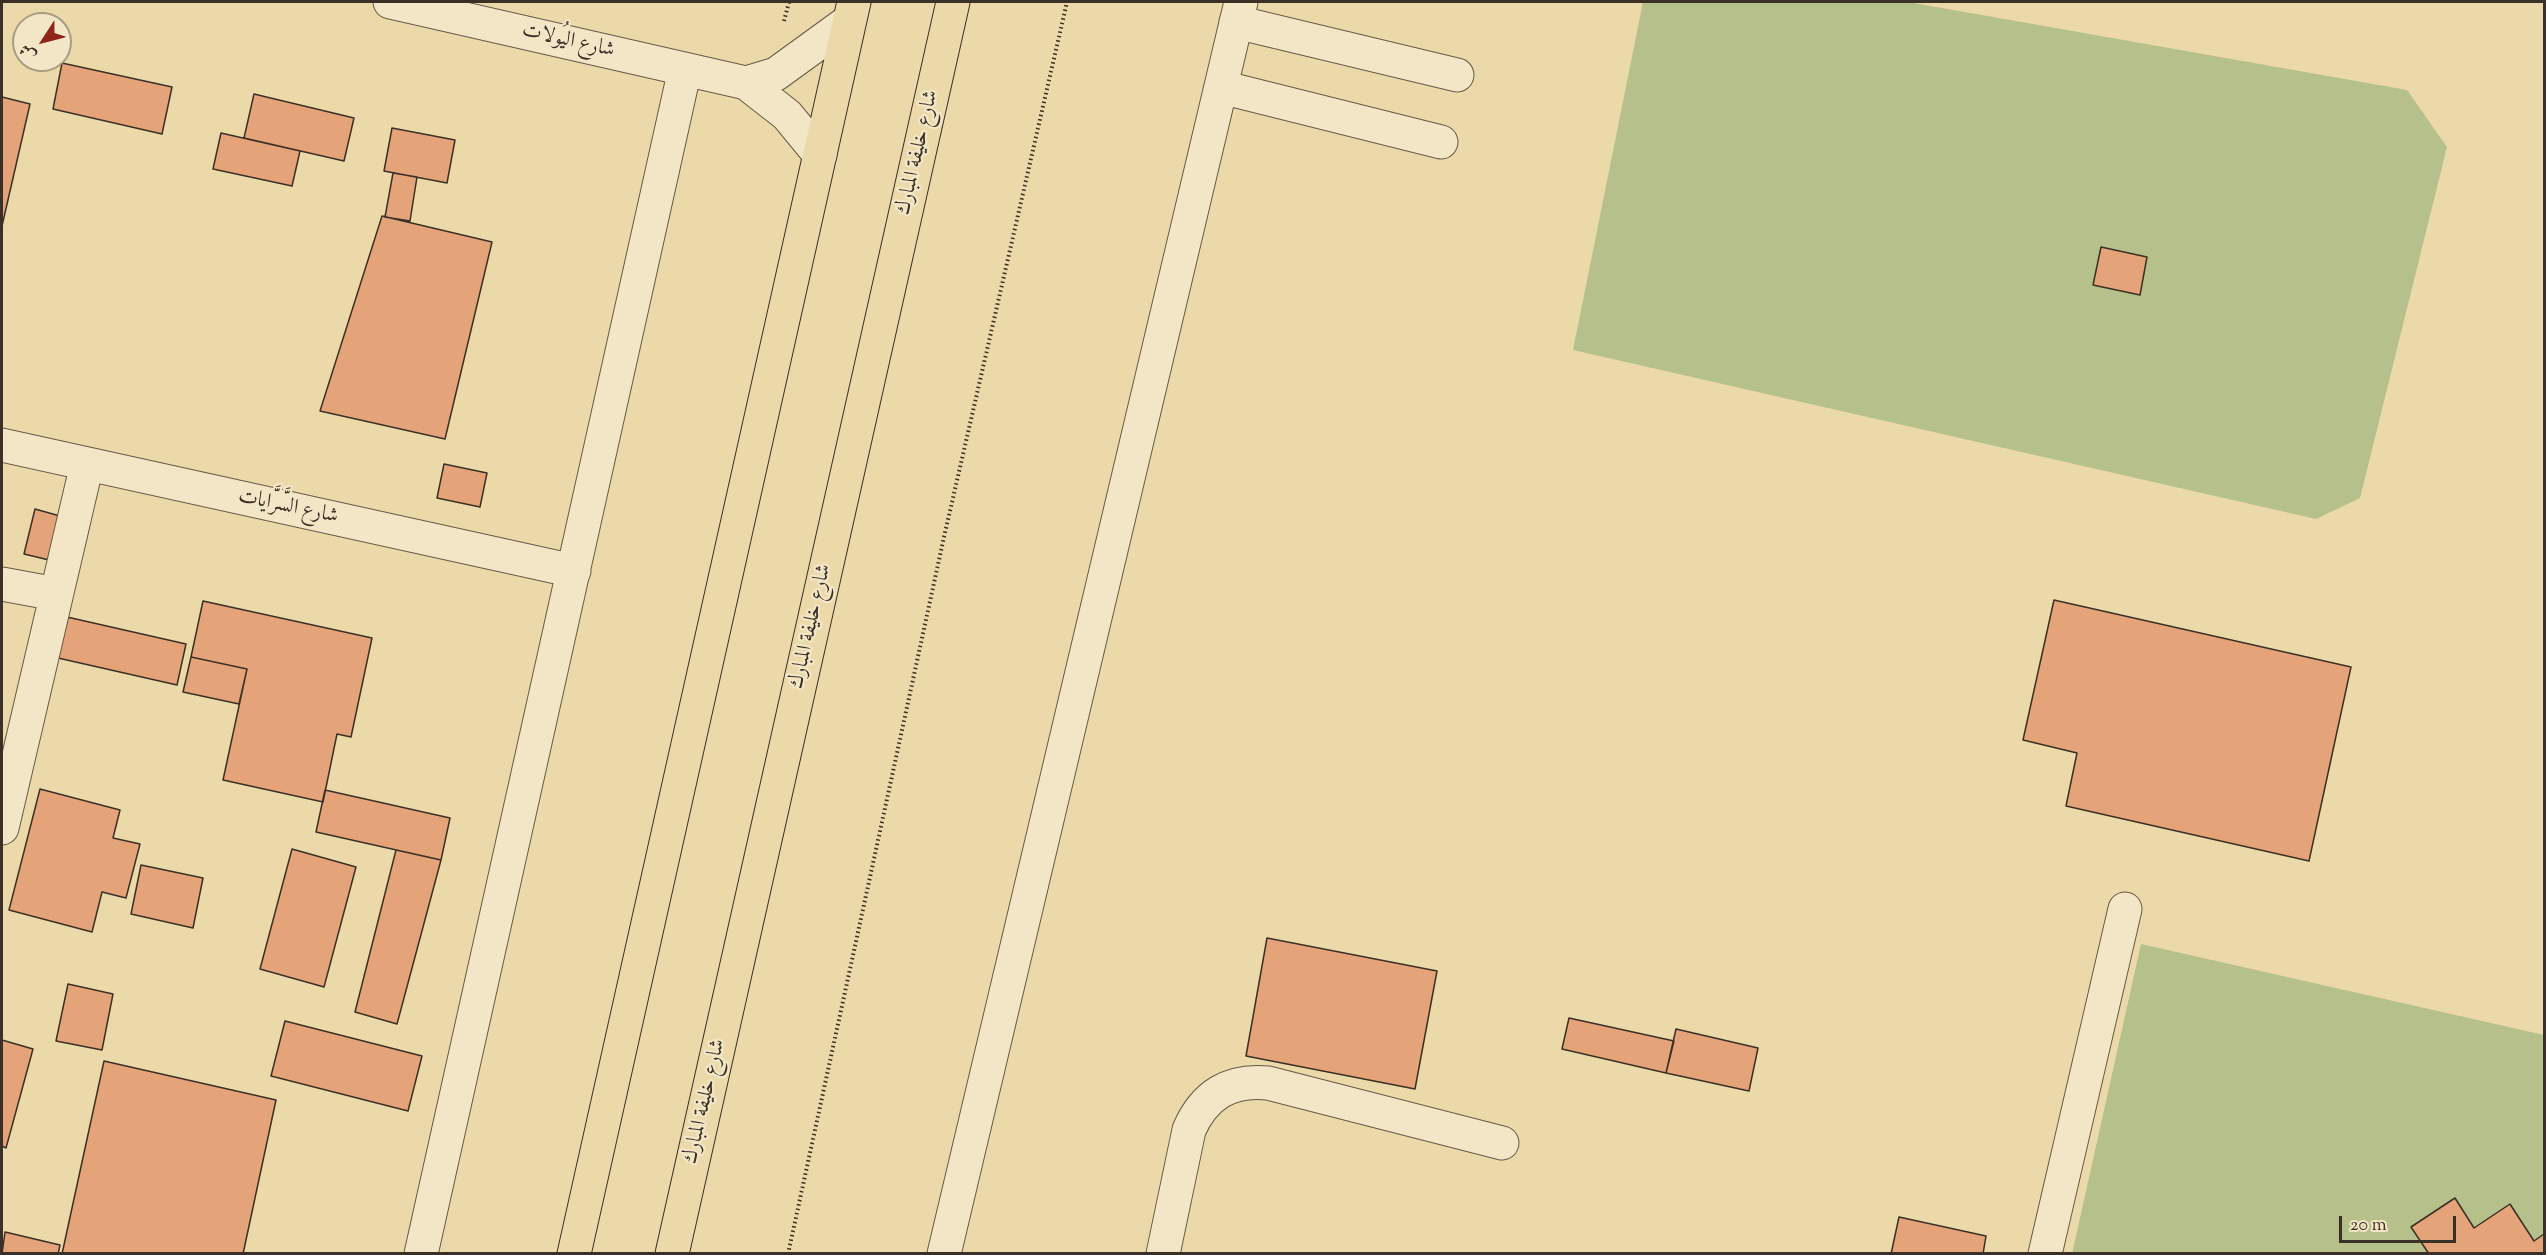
<!DOCTYPE html>
<html>
<head>
<meta charset="utf-8">
<style>
	body { margin:0 }
	#map { position:relative; width:2546px; height:1255px; overflow:hidden; background:#ecd9a9; font-family:"Sorts Mill Goudy",Amiri,serif }
	canvas { display:block }
	.frame { position:absolute; inset:0; border:3px solid #3b3025; pointer-events:none }
	.north { position:absolute; left:12px; top:12px; width:60px; height:60px; box-sizing:border-box; background:#f3e6c7; border:2px solid #a99d86; border-radius:50%; rotate:234deg; font-size:16px; font-weight:700; line-height:24px; text-align:center; color:#3b3025 }
	.north::after { content:''; display:block; margin:auto; width:21px; height:27px; background:#8f2418; clip-path:polygon(50% 0,100% 100%,50% 72%,0 100%) }
	.scale { position:absolute; left:2339px; top:1216px; width:117px; height:27px; box-sizing:border-box; border:3px solid #3b3025; border-top:0; padding-left:8px; font-size:18px; line-height:21px; white-space:nowrap; color:#3b3025; -webkit-text-stroke:4px #f3e6c7; paint-order:stroke }
</style>
</head>
<body>
<div id="map">
<canvas width="2546" height="1255"></canvas>
<div class="frame"></div>
<div class="north">ش</div>
<div class="scale">20 m</div>
</div>
<script>
const context = document.querySelector('canvas').getContext('2d');
context.lineJoin = 'round';
function paint(path, color) {
  context.fillStyle = color;
  context.fill(path, 'evenodd');
}
function strokePath(path, color, width, dash) {
  context.strokeStyle = color;
  context.lineWidth = width;
  context.lineCap = dash ? 'butt' : 'round';
  context.setLineDash(dash || []);
  context.stroke(path);
}
function drawText(font, color, halo, rows, align = 'center') {
  context.font = font + ' "Sorts Mill Goudy",Amiri,serif';
  context.lineWidth = 4.5;
  context.setLineDash([]);
  context.textBaseline = 'middle';
  context.strokeStyle = halo;
  context.fillStyle = color;
  for (const [text, x, y, turn = 0] of rows) {
    context.save();
    context.translate(x, y);
    context.rotate((+turn || 0) * Math.PI / 180);
    context.textAlign = isNaN(turn) ? turn : align;
    if (halo) context.strokeText(text, 0, 0);
    context.fillText(text, 0, 0);
    context.restore();
  }
}
paint(new Path2D(`
	M1643,2h265l499,88 40,57 -87,351 -44,21 -743,-169z
	M2141,944l403,91v218l-472,1z`), '#b5c08a');
const building = new Path2D(`
	M62,63l110,24 -10,47 -109,-25z
	M254,94l100,24 -10,43 -100,-23z
	M2,97l28,7 -28,122z
	M392,128l63,12 -8,43 -63,-12z
	M221,133l79,18 -8,35 -79,-17z
	M393,173l24,4 -7,44 -25,-4z
	M382,216l110,26 -47,197 -125,-28z
	M2101,247l46,10 -7,38 -47,-10z
	M444,464l43,9 -7,34 -43,-9z
	M35,509l25,7 -11,44 -25,-6z
	M2054,600l297,67 -42,194 -243,-55 11,-53 -54,-13z
	M203,601l169,37 -21,99 -14,-3 -14,68 -100,-22 24,-111 -56,-12z
	M67,617l119,27 -9,41 -119,-27z
	M191,657l56,12 -8,35 -56,-12z
	M40,789l80,21 -7,28 27,6 -14,54 -24,-6 -10,40 -83,-22z
	M325,790l125,28 -9,42 -125,-28z
	M292,849l64,18 -32,120 -64,-18z
	M396,850l45,10 -44,164 -42,-12z
	M141,865l62,13 -10,50 -62,-14z
	M1267,938l170,33 -22,118 -169,-33z
	M68,984l45,10 -11,56 -46,-9z
	M1569,1018l105,23 -8,32 -104,-24z
	M285,1021l137,35 -14,55 -137,-35z
	M1676,1029l82,19 -9,43 -83,-18z
	M2,1040l31,9 -27,99 -4,-2z
	M104,1061l172,39 -33,154h-181z
	M2455,1198l19,30 36,-24 24,37 10,-7v20h-115l-18,-27z
	M1899,1217l87,19 -3,18h-92z
	M5,1232l55,13 -2,9h-56z`);
paint(building, '#e5a379');
strokePath(building, '#3b3025', 1.5);
const minor = new Path2D(`
	M390,2l356,81 41,32 33,40
	M1236,22l221,53
	M746,83l30,-9 73,-53
	M1221,87l220,55
	M2,445l572,126
	M2,584l54,10
	M2,828l85,-364
	M421,1254l264,-1185
	M944,1254l297,-1252
	M1163,1254l26,-124c15,-35 41,-51 79,-47l234,60
	M2045,1254l80,-345`);
const major = new Path2D(`
	M574,1254l280,-1252
	M672,1254l281,-1252`);
strokePath(minor, '#675a46', 35);
strokePath(major, '#3b3025', 35);
strokePath(new Path2D(`
	M784,21l5,-19
	M788,1254l156,-717 123,-535`), '#3b3025', 4, [1.5, 3]);
strokePath(minor, '#f3e6c7', 33);
strokePath(major, '#ecd9a9', 33);
drawText('21px', '#3b3025', '#f3e6c7', [
	["شارع اليُولات",568,42,13],
	["شارع خليفة المبارك",919,153,-77],
	["شارع السَّرَّايات",288,508,12],
	["شارع خليفة المبارك",812,627,-77],
	["شارع خليفة المبارك",706,1102,-77]
]);
</script>
</body>
</html>
